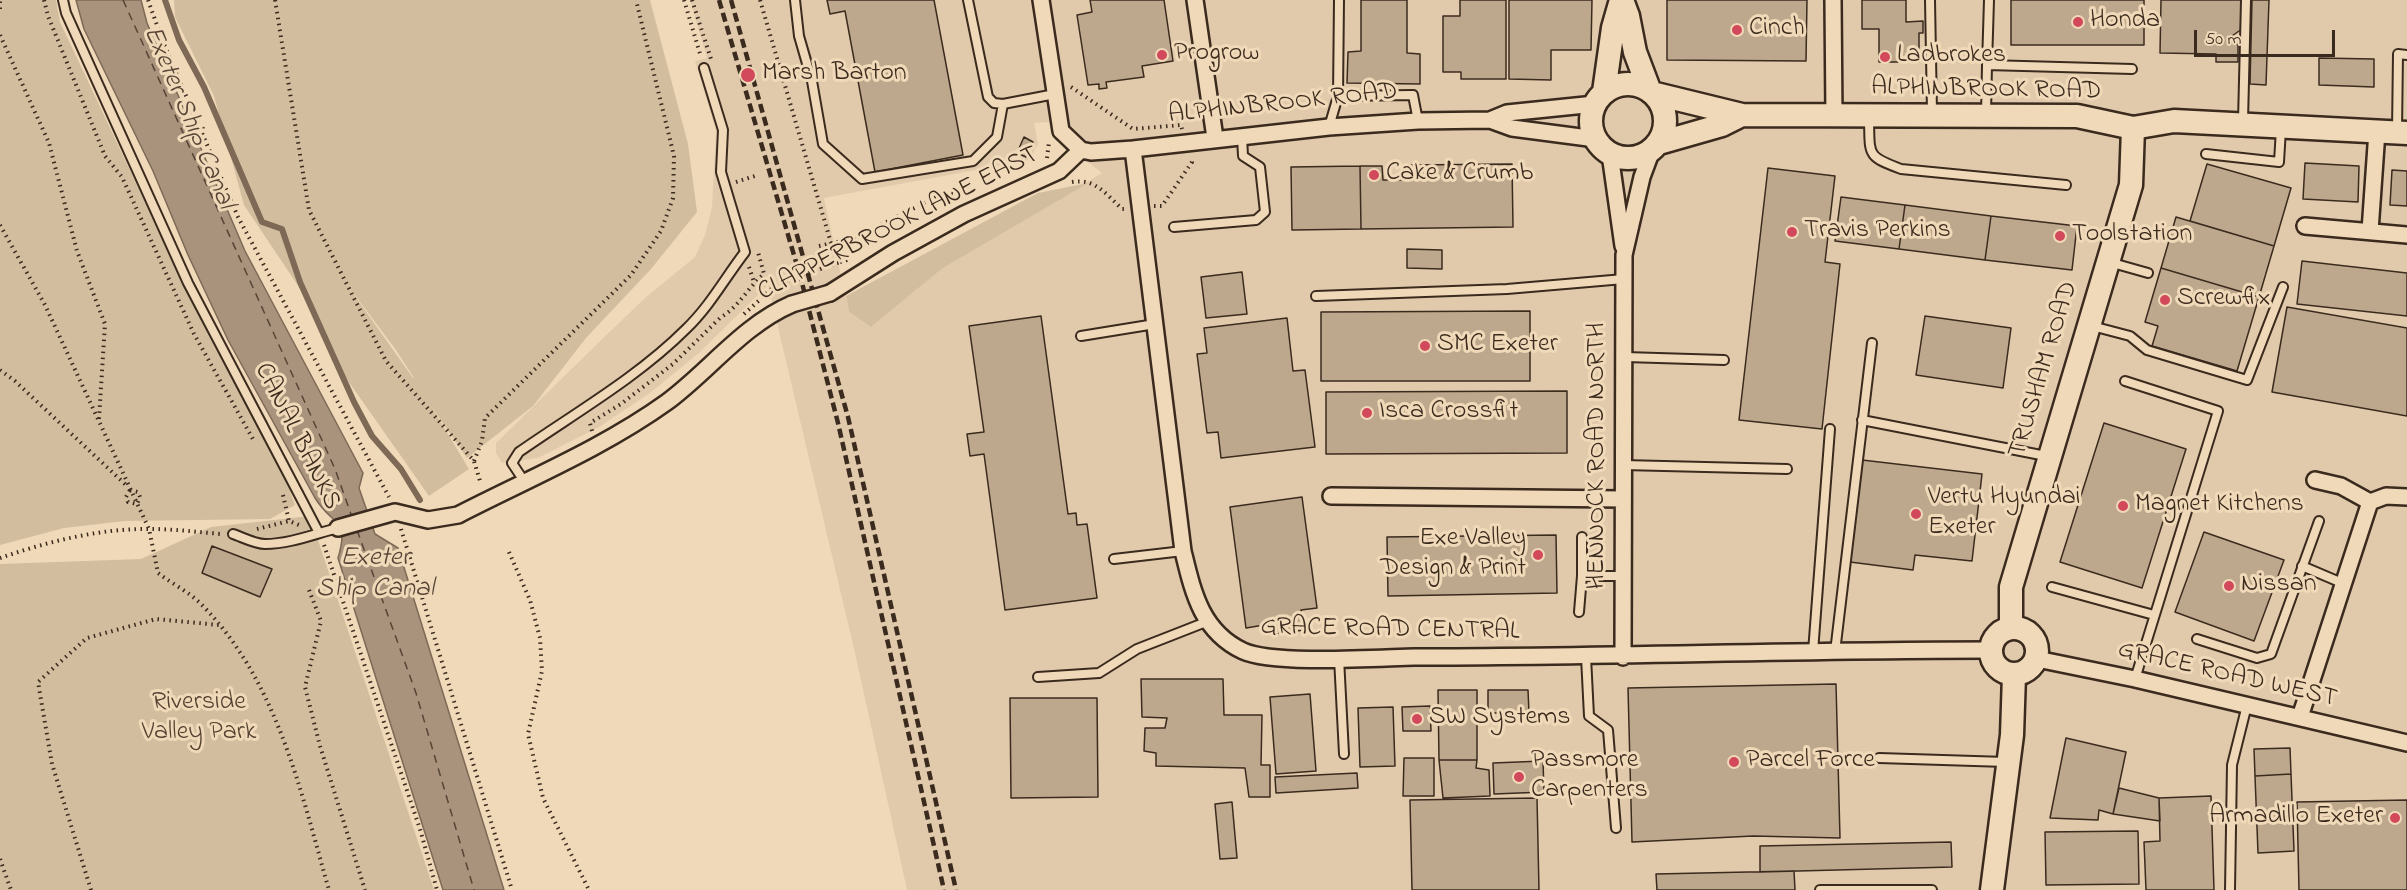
<!DOCTYPE html>
<html>
<head>
<meta charset="utf-8">
<style>
	body { margin:0 }
	#map { position:relative; width:2407px; height:890px; overflow:hidden; background:#f0d9b8; font-family:"Indie Flower",sans-serif }
	canvas { display:block }
	.scale { position:absolute; left:2194px; top:30px; width:141px; height:27px; box-sizing:border-box; border:3px solid #3b2a1e; border-top:0; padding-left:8px; font-size:18px; line-height:21px; white-space:nowrap; color:#3b2a1e; -webkit-text-stroke:4px #f0d9b8; paint-order:stroke }
</style>
</head>
<body>
<div id="map">
<canvas width="2407" height="890"></canvas>
<div class="scale">50 m</div>
</div>
<script>
const context = document.querySelector('canvas').getContext('2d');
context.lineJoin = 'round';
function paint(path, color) {
  context.fillStyle = color;
  context.fill(path, 'evenodd');
}
function strokePath(path, color, width, dash) {
  context.strokeStyle = color;
  context.lineWidth = width;
  context.lineCap = dash ? 'butt' : 'round';
  context.setLineDash(dash || []);
  context.stroke(path);
}
function drawText(font, color, halo, rows, align = 'center') {
  context.font = font + ' "Indie Flower",sans-serif';
  context.lineWidth = 6;
  context.setLineDash([]);
  context.textBaseline = 'middle';
  context.strokeStyle = halo;
  context.fillStyle = color;
  for (const [text, x, y, turn = 0] of rows) {
    context.save();
    context.translate(x, y);
    context.rotate((+turn || 0) * Math.PI / 180);
    context.textAlign = isNaN(turn) ? turn : align;
    if (halo) context.strokeText(text, 0, 0);
    context.fillText(text, 0, 0);
    context.restore();
  }
}
paint(new Path2D(`
	M690,0h1717v890h-1500l-52,-237 -87,-368 -68,67 -50,41 -51,34 -61,31 -36,5 -6,-10v-10l99,-97 50,-48 50,-41 10,-22 7,-28 4,-76 -21,-70 12,-3zM1049,122l6,14 47,37 -159,95 -72,59 -22,-15 -25,-114 206,-38 8,-16 -4,-21z`), '#e1caab');
paint(new Path2D(`
	M0,0h56l4,22 111,235 114,220 10,28 -25,14 -145,2 -61,7 -64,17z
	M174,0h476l38,144 9,68 -46,57 -65,69 -53,68 -66,52 -36,-52 38,63 -40,27 -83,-118 -33,-70 -69,-103 -30,-109 -39,-79zM345,282l51,68 18,28h-1z
	M1088,183l-145,85 -72,59 -22,-15 -3,-16 192,-103z
	M310,516l124,374h-434v-326l141,-5 70,-32z`), '#d2bd9f');
const water = new Path2D(`
	M76,0h65l6,23 98,228 118,222 -4,15 16,46 23,14 106,342h-61l-105,-332c12,-40 -5,-31 -23,-60l-87,-158 -40,-85 -35,-84 -69,-142z`);
paint(water, '#a9937c');
strokePath(water, '#7d6956', 1.5);
strokePath(new Path2D(`
	M165,0l14,40 25,47 58,135 20,7 18,53 54,120 18,34 29,33 19,31`), '#7d6956', 6);
strokePath(new Path2D(`
	M123,0l212,469 17,48
	M357,530l59,163 58,197`), '#564436', 1.5, [8, 6]);
const building = new Path2D(`
	M827,0h107l29,155 -88,17 -30,-161 -15,3z
	M1090,0h74l9,61 -31,5 2,11 -38,5 1,6 -8,1v-5l-11,1 -11,-70 15,-3z
	M1361,0h46v53l13,1v30l-73,-1 1,-31 13,-1z
	M1460,0h46v79h-45v-7h-18v-56h17z
	M1509,0h83l-1,50h-40v30l-42,-1z
	M1667,0h140l-1,61 -139,-1z
	M1862,0h44v22l17,-1v12h-4v29h-40v-33h-17z
	M2011,0h133v45h-133z
	M2161,0h82l-1,29 -13,9 9,7v17h-22v-8l-56,-1z
	M2252,0h17l-3,85 -16,-1z
	M2319,58l55,1v28l-55,-2z
	M1024,137l9,5 -7,15 -9,-4z
	M2305,163l54,3 -1,36 -55,-3z
	M1512,164l1,63 -152,2 -1,-63h22l1,14h26v-15z
	M2207,164l84,24 -17,58 -84,-25z
	M1360,166l1,63 -69,1 -1,-63z
	M1768,168l67,8 -10,86 15,2 -18,165 -83,-9z
	M2392,170l15,1v35l-17,-1z
	M1841,197l64,8 -6,44 -64,-8z
	M1905,205l86,11 -6,44 -86,-11z
	M1991,216l86,10 -5,44 -87,-10z
	M2176,217l98,29 -15,51 -98,-29z
	M1407,249l35,1v19l-35,-1z
	M2302,261l105,12v43l-110,-12z
	M2161,268l98,29 -22,74 -85,-25 6,-20 -13,-4z
	M1242,272l5,42 -41,4 -5,-41z
	M2287,307l120,21v88l-135,-24z
	M1530,311v70h-209v-69z
	M1041,316l27,198 8,-1 1,12 10,-1 10,74 -92,12 -21,-156 -14,2 -3,-22 17,-2 -15,-106z
	M1925,316l86,12 -8,60 -87,-13z
	M1287,318l6,53 12,-1 10,77 -94,11 -3,-26 -11,1 -10,-79 10,-1 -3,-25z
	M1567,391v62l-241,1v-62z
	M2104,423l82,26 -44,139 -82,-26z
	M1862,460l120,14 -10,87 -57,-6 -2,15 -63,-8z
	M1302,497l15,111 -16,2 3,20 -38,5 -2,-10 -18,3 -16,-121z
	M2204,532l80,28 -30,81 -79,-29z
	M1556,535l1,58 -169,3 -1,-59z
	M212,546l60,23 -12,28 -58,-24z
	M1141,679h82l1,36h38l-1,50h9v32h-21l-4,-29 -89,-2v-13l-12,-2 1,-23h20l2,-10 -25,-1z
	M1836,684l4,154 -87,-2 -121,6 -4,-154z
	M1438,690h39v70h-38z
	M1488,690h40l1,23h-41z
	M1310,694l6,77 -40,3 -6,-77z
	M1010,698h87l1,99 -87,1z
	M1430,706l1,25h-28l-1,-24z
	M1393,707l2,59 -35,1 -2,-59z
	M2066,738l60,14 -13,62 -14,-4 -1,10 -48,-2z
	M2290,748l1,26 -36,2 -1,-27z
	M1404,758h30v38h-31z
	M1439,760h38l-1,8 13,2 1,26 -47,2z
	M1543,761l1,31 -50,2 -1,-31z
	M1357,773l1,15 -82,5 -1,-16z
	M2291,774l3,77 -36,2 -3,-77z
	M2119,788l40,10 1,23 -47,-7z
	M2211,796l3,94h-68l-2,-48 16,-1 -1,-43z
	M1537,798l2,92h-127l-2,-90z
	M2407,800v90h-108l-2,-88z
	M1232,802l5,56 -17,1 -5,-55z
	M2138,831l1,53 -93,1 -1,-53z
	M1951,842l1,25 -192,5v-26z
	M1794,871l1,19h-138l-1,-16z`);
paint(building, '#bea88d');
strokePath(building, '#3b2a1e', 1.5);
const lane = new Path2D(`
	M63,0l3,13 122,270 130,248
	M795,0l4,36 13,45 11,63 39,35 111,-18 24,-24 6,-33
	M968,0l20,97 6,6 9,1 52,-10
	M1930,0l2,112
	M1987,65l2,-65
	M1338,96l1,-96
	M1986,114l1,-49 145,4
	M1869,119c1,36 -3,37 32,50l165,16
	M2243,121l3,-121
	M1329,127l9,-31 75,-1 5,26
	M2397,131l1,-77 9,1
	M2206,154l73,8 2,-33
	M1174,227l82,-7 9,-8 -5,-45 -17,-11 -1,-20
	M2109,262l39,11
	M1316,296l191,-7 117,-10
	M2092,326l38,10 17,14 100,30 36,-93
	M1081,336l74,-12
	M1625,357l99,3
	M2125,381l93,30 -83,268
	M1862,420l184,36
	M1623,465l164,4
	M524,481l-12,-18 7,-11c56,-39 119,-75 167,-123 24,-23 39,-51 59,-77l-24,-80 2,-42 -19,-62
	M233,534c9,3 22,10 32,10 25,0 49,-10 73,-16
	M1114,559l69,-8
	M2302,566l40,17
	M1582,576v-39
	M2052,587l102,28
	M1579,612l3,-36h40
	M2197,639l60,19 14,-4 48,-133
	M1813,652l17,-223
	M1835,652l37,-309
	M1586,657l3,59 19,14 8,98
	M1339,658l5,96
	M1038,677l61,-4 38,-24 69,-27
	M1879,758l127,4
	M1820,890h112
	M2230,890l2,-125 15,-60`);
const street = new Path2D(`
	M1041,0l20,131 20,19
	M1195,0l20,138
	M1833,0l1,117
	M1490,120l17,-7 88,-9
	M1133,149l50,402c10,41 18,80 60,100 31,14 133,7 172,6 192,0 384,-7 576,-7
	M1081,150l10,2 42,-3 196,-22 89,-6 72,-1 22,8 84,11
	M1610,154l13,92
	M2305,226l102,9
	M2370,231l7,-100
	M830,293l63,-40 71,-39 95,-43 22,-21
	M2315,480l26,6 29,16
	M1331,496l292,3
	M338,528l57,-16 33,8 30,-5c70,-36 145,-67 209,-113 42,-31 76,-77 125,-98
	M1623,657l1,-402 18,-78 10,-27
	M2037,659l98,20 272,64
	M2300,717l70,-215 16,-6 21,1`);
const secondary = new Path2D(`
	M1622,0l6,16 7,36 14,37
	M1591 121a37 37 0 1 1 74 0a37 37 0 1 1-74 0Z
	M1604,92l9,-64 8,-28
	M1656,94l86,21 335,1 56,12 41,-7 233,12
	M1659,143l63,-18 20,-10
	M1991 651a23 23 0 1 1 46 0a23 23 0 1 1-46 0Z
	M2011,628v-41l120,-402 2,-57
	M1992,890l20,-155 2,-60`);
strokePath(lane, '#3b2a1e', 12);
strokePath(street, '#3b2a1e', 20);
strokePath(secondary, '#3b2a1e', 27);
strokePath(new Path2D(`
	M44,0l4,16 57,140 17,21 72,157 60,107
	M148,0l15,42 75,175 151,280
	M275,0l34,210 77,151 88,100 6,20
	M684,0l17,57
	M692,0l19,59
	M760,0l71,243
	M0,9v-9
	M0,35l49,108 28,108 28,73 -6,95
	M1071,87l62,42 48,-4 1,4
	M1047,158l2,-16
	M736,182l19,-6
	M1072,182c23,-4 34,12 50,27h3
	M1154,206h8l30,-44 -1,-3
	M0,225l45,80 104,224 9,44c13,10 29,18 41,29 78,77 101,187 130,288
	M819,246l36,-8 89,-45 19,2
	M840,262l11,-3
	M749,267l5,15
	M0,370l15,11 111,104
	M592,431l-2,-8 31,-19 52,-40 48,-47c18,-10 27,-30 43,-43l-6,-22
	M474,461l8,-20 3,-23 146,-143 30,-44 12,-33 1,-42 -38,-156
	M130,490l8,2 2,5 -3,7 -9,-2 -2,-5z
	M283,495l6,26
	M257,529l32,-8 10,4
	M401,529l111,361
	M324,545l96,284 17,61
	M509,552l21,48 10,38 2,33 -14,63 15,64 46,92
	M0,558c47,-16 100,-30 151,-29 23,0 46,3 70,5
	M309,590l12,31 -16,66 15,59 45,144
	M0,859l11,31
	M91,890l-39,-126 -14,-82 49,-44 69,-19 63,6`), '#3b2a1e', 4, [1.5, 4.5]);
strokePath(lane, '#f0d9b8', 8);
strokePath(street, '#f0d9b8', 15);
strokePath(secondary, '#f0d9b8', 22);
strokePath(new Path2D(`
	M719,0l82,279 37,144 106,467
	M731,0l117,417 108,473`), '#3b2a1e', 4.5, [9, 4.5]);
const streetBridge = new Path2D(`
	M792,304l38,-11`);
strokePath(streetBridge, '#3b2a1e', 20, []);
strokePath(new Path2D(`
	M744,314l32,-29 64,-23`), '#3b2a1e', 4, [1.5, 4.5]);
strokePath(streetBridge, '#f0d9b8', 15);
for (const [x, y, r, color] of [
	[2078,22,6,"#d1495b"],
	[1737,30,6,"#d1495b"],
	[1162,55,6,"#d1495b"],
	[1885,57,6,"#d1495b"],
	[748,75,8,"#d1495b"],
	[1374,175,6,"#d1495b"],
	[1792,232,6,"#d1495b"],
	[2060,236,6,"#d1495b"],
	[2165,300,6,"#d1495b"],
	[1425,346,6,"#d1495b"],
	[1367,413,6,"#d1495b"],
	[2123,506,6,"#d1495b"],
	[1916,514,6,"#d1495b"],
	[1538,555,6,"#d1495b"],
	[2229,586,6,"#d1495b"],
	[1417,719,6,"#d1495b"],
	[1734,762,6,"#d1495b"],
	[1519,777,6,"#d1495b"],
	[2395,818,6,"#d1495b"]
]) {
  const dot = new Path2D();
  dot.arc(x, y, r, 0, 2 * Math.PI);
  context.fillStyle = color;
  context.fill(dot);
  strokePath(dot, '#f0d9b8', 2);
}
drawText('26px', '#3b2a1e', '#f0d9b8', [
	["Honda",2090,22],
	["Cinch",1749,30],
	["Progrow",1174,55],
	["Ladbrokes",1897,57],
	["Marsh Barton",762,75],
	["Cake & Crumb",1386,175],
	["Travis Perkins",1804,232],
	["Toolstation",2072,236],
	["Screwfix",2177,300],
	["SMC Exeter",1437,346],
	["Isca Crossfit",1379,413],
	["Vertu Hyundai",1928,499],
	["Exeter",1928,529],
	["Magnet Kitchens",2135,506],
	["Exe Valley",1526,540,"right"],
	["Design & Print",1526,570,"right"],
	["Nissan",2241,586],
	["SW Systems",1429,719],
	["Passmore",1531,762],
	["Carpenters",1531,792],
	["Parcel Force",1746,762],
	["Armadillo Exeter",2383,818,"right"]
], 'left');
drawText('26px', '#3b2a1e', '#f0d9b8', [
	["ALPHINBROOK ROAD",1986,91,1],
	["ALPHINBROOK ROAD",1283,105,-6],
	["CLAPPERBROOK LANE EAST",899,225,-27],
	["TRUSHAM ROAD",2045,370,-73],
	["CANAL BANKS",296,437,63],
	["HENNOCK ROAD NORTH",1599,456,-90],
	["GRACE ROAD CENTRAL",1390,631,1],
	["GRACE ROAD WEST",2227,676,13]
]);
drawText('26px', '#524031', '#f0d9b8', [
	["Riverside",199,704],
	["Valley Park",199,734]
]);
drawText('italic 27px', '#564436', '#f0d9b8', [
	["Exeter Ship Canal",187,118,67],
	["Exeter",375,560],
	["Ship Canal",375,591]
]);
</script>
</body>
</html>
